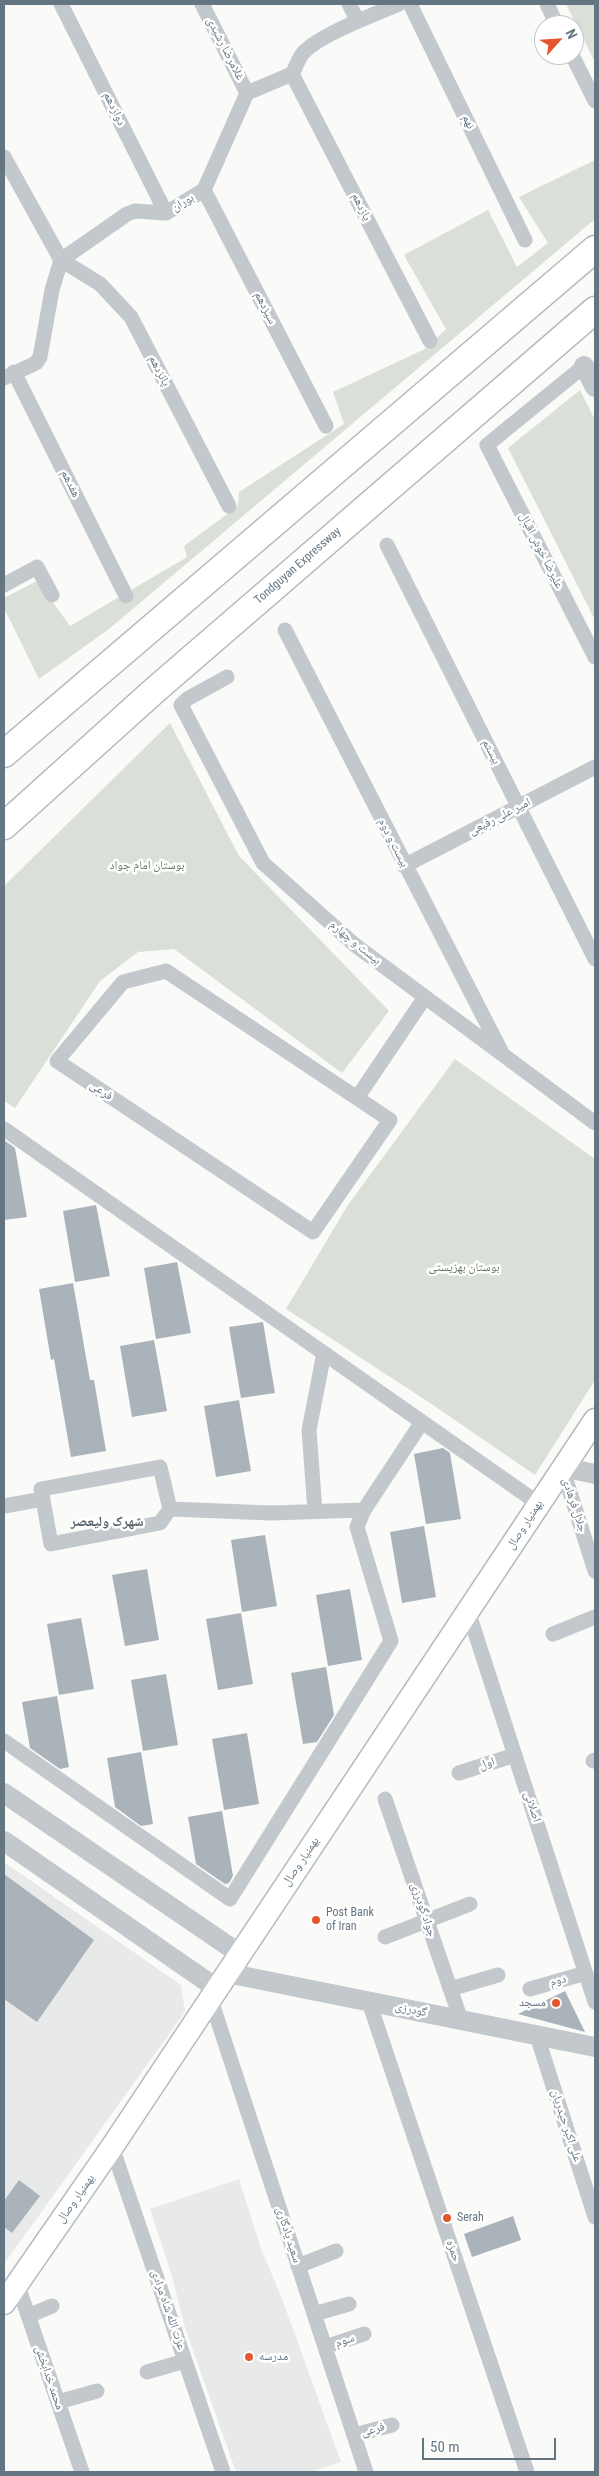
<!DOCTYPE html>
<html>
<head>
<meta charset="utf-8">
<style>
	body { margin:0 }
	#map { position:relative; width:599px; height:2476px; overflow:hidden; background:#fafaf8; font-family:"Roboto Condensed",sans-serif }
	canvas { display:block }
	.frame { position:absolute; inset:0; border:5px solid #657683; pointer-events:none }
	.north { position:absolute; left:534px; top:15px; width:50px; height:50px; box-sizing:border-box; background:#fff; border:1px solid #c1c8cd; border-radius:50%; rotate:64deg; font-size:14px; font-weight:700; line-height:20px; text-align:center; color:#657683 }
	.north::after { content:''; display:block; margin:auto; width:18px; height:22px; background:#e4572e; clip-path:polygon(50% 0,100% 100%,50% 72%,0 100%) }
	.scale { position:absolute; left:422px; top:2438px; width:134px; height:22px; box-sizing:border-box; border:2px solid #657683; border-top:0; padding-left:6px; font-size:15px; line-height:18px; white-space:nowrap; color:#657683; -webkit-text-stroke:4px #fff; paint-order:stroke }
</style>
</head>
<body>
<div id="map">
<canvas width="599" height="2476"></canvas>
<div class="frame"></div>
<div class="north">N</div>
<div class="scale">50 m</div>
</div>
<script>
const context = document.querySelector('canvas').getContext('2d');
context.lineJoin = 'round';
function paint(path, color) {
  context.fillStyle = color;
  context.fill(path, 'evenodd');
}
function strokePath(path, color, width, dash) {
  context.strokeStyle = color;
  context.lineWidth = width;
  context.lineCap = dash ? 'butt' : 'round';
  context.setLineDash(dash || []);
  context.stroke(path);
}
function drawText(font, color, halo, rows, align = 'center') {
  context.font = font + ' "Roboto Condensed","Noto Naskh Arabic",sans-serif';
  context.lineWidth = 5;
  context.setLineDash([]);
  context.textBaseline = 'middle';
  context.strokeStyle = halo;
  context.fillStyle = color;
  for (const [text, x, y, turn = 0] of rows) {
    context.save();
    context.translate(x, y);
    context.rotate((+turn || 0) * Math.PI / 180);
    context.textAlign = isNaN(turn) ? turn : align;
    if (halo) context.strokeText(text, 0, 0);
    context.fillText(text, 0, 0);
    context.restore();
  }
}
paint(new Path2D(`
	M4,1862l177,123 4,27 -181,252z
	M239,2179l22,70 20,47 60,166 -30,10h-75l-51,-144 -13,-52 -22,-67z`), '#e8e9e9');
paint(new Path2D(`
	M566,4h29v58z
	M595,160v59l-486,410 -70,50 -35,-71v-10l33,-17 33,45 117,-69 -3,-11 54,-40 1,-14 105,-68 -11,-32 92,-43 21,-20 -42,-74 84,-45 29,57 31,-24 -29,-46z
	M580,390l15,30v200l-87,-172z
	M170,723l69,133 150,155 -47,62 -168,-124 -36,3 -38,29 -85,127 -11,-7v-215z
	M455,1059l140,100v221l-60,95 -105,-72 -144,-94 62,-104z`), '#dadfd7');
paint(new Path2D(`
	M4,1140l11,8 12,69 -23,3z
	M96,1205l14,71 -35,6 -12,-71z
	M177,1262l14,71 -35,6 -12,-71z
	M73,1283l17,97h4l12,71 -35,6 -17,-98 -3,1 -12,-71z
	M263,1322l12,71 -34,5 -12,-71z
	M154,1340l13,71 -35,6 -12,-71z
	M239,1400l12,71 -35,6 -12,-71z
	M443,1448l7,5 11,66 -35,5 -12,-70z
	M424,1526l12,71 -34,6 -12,-71z
	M265,1535l12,71 -35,6 -11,-72z
	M147,1569l12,71 -34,6 -13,-71z
	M350,1589l12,71 -34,6 -12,-71z
	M241,1613l12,71 -35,6 -12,-71z
	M81,1618l13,71 -35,6 -12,-71z
	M326,1667l8,48 -17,27 -14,2 -12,-71z
	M166,1674l12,71 -35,6 -12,-71z
	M57,1696l12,71 -9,2 -30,-21 -8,-46z
	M247,1733l12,71 -35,6 -12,-71z
	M141,1752l12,72 -12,2 -26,-19 -8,-49z
	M222,1811l11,65 -4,7 -4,1 -29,-20 -8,-47z
	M4,1874l90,66 -57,82 -33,-23z
	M565,1991l20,41 -67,-18z
	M19,2180l21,16 -28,37 -8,-6v-26z
	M513,2216l8,24 -49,17 -8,-23z`), '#aab3b9');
const secondary = new Path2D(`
	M4,2303l108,-156 483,-727`);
const trunk = new Path2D(`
	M4,754l591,-505
	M4,826l151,-136 440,-380`);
strokePath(secondary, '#b3babf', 25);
strokePath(trunk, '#b4b9bd', 29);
strokePath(new Path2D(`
	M61,4l105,209
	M202,4l45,89
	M349,4l9,17
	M410,4l115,236
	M547,4l10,21
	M572,55l23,46
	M292,74l138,267
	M4,157l57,103 39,24 31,33 98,189
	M204,190l122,236
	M584,366l-97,79 108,212
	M14,372l112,224
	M4,378l32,-15 4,-6 12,-67 9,-30 66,-46 8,-3 31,2 38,-23 43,-97 45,-19c4,-7 6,-15 11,-21 16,-18 72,-39 96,-49
	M387,545l208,414
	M4,585l33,-18 15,28
	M285,630l216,421
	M227,677l-40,22 -6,6 82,158 92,82 240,178
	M404,866l191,-99
	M357,1098l-191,-127 -43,11 -66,79 256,171 77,-112 -33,-22 68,-101
	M4,1129l535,375
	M160,1467l10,42 -10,14 -109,21 -10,-55z
	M562,1467l33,104
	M4,1506l39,-7
	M170,1509l101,4 93,-3
	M315,1511l-6,-81 15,-77
	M468,1611l127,391
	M553,1634l42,-17
	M4,1741l226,158 161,-258 -34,-114 7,-17 58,-88
	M593,1761l2,-1
	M459,1773l56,-18
	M385,1799l76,221
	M385,1937l85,-33
	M450,1989l48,-14
	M530,1989l56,-16
	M210,1997l156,475
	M369,2002l158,470
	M537,2036l58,181
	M112,2147l111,325
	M298,2266l38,-15
	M17,2283l65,189
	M314,2314l35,-10
	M28,2316l24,-10
	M325,2347l39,-13
	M147,2372l38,-11
	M58,2402l39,-11
	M354,2435l38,-10`), '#c3c8cc', 15);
strokePath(new Path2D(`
	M584,366l11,21
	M562,1467l33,7
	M4,1793l236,161
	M4,1841l212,147
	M227,1973l368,74`), '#c3c8cc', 20);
strokePath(secondary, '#fff', 22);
strokePath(trunk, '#fff', 26);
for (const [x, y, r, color] of [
	[316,1920,5,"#e4572e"],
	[556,2003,5,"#e4572e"],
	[447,2218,5,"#e4572e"],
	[249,2357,5,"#e4572e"]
]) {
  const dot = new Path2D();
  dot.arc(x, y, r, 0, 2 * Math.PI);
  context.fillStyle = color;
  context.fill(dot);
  strokePath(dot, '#fff', 2);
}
drawText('12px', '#657683', '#fff', [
	["غلامرضا رشیدی",225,49,63],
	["دوازدهم",114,109,64],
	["نهم",468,122,64],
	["بوران",183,203,-31],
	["یازدهم",361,207,63],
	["سیزدهم",265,308,63],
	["پانزدهم",159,371,63],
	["هفدهم",70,484,64],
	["علیرضا خوش اقبال",541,551,63],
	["Tondguyan Expressway",298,566,-41],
	["بیستم",491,752,63],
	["امیر علی رفیعی",500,817,-27],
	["بیست و دوم",393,843,63],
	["بیست و چهارم",355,943,39],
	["فرعی",101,1091,34],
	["جلال فرهادی",574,1505,72],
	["بهمنیار وصال",525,1525,-57],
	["اول",487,1764,-19],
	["اصلانی",532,1807,72],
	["بهمنیار وصال",301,1862,-56],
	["جواد گودرزی",423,1910,71],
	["دوم",558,1981,-16],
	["گودرزی",411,2010,12],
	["علی اکبر حیدریان",566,2126,72],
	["بهمنیار وصال",76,2199,-55],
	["سعید یادگاری",288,2235,72],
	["حمزه",453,2251,71],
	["عزت الله شاه مرادی",168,2310,71],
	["سوم",345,2341,-19],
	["محمد خدابخش",49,2378,71],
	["فرعی",373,2430,-16]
]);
drawText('12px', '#687a64', '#fff', [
	["بوستان امام جواد",147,866],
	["بوستان بهزیستی",464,1268]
]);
drawText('12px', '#657683', '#fff', [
	["Post Bank",326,1913],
	["of Iran",326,1927],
	["مسجد",546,2003,"right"],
	["Serah",457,2218],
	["مدرسه",259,2357]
], 'left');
drawText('bold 14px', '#57646e', '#fff', [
	["شهرک ولیعصر",107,1522]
]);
</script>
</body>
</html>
